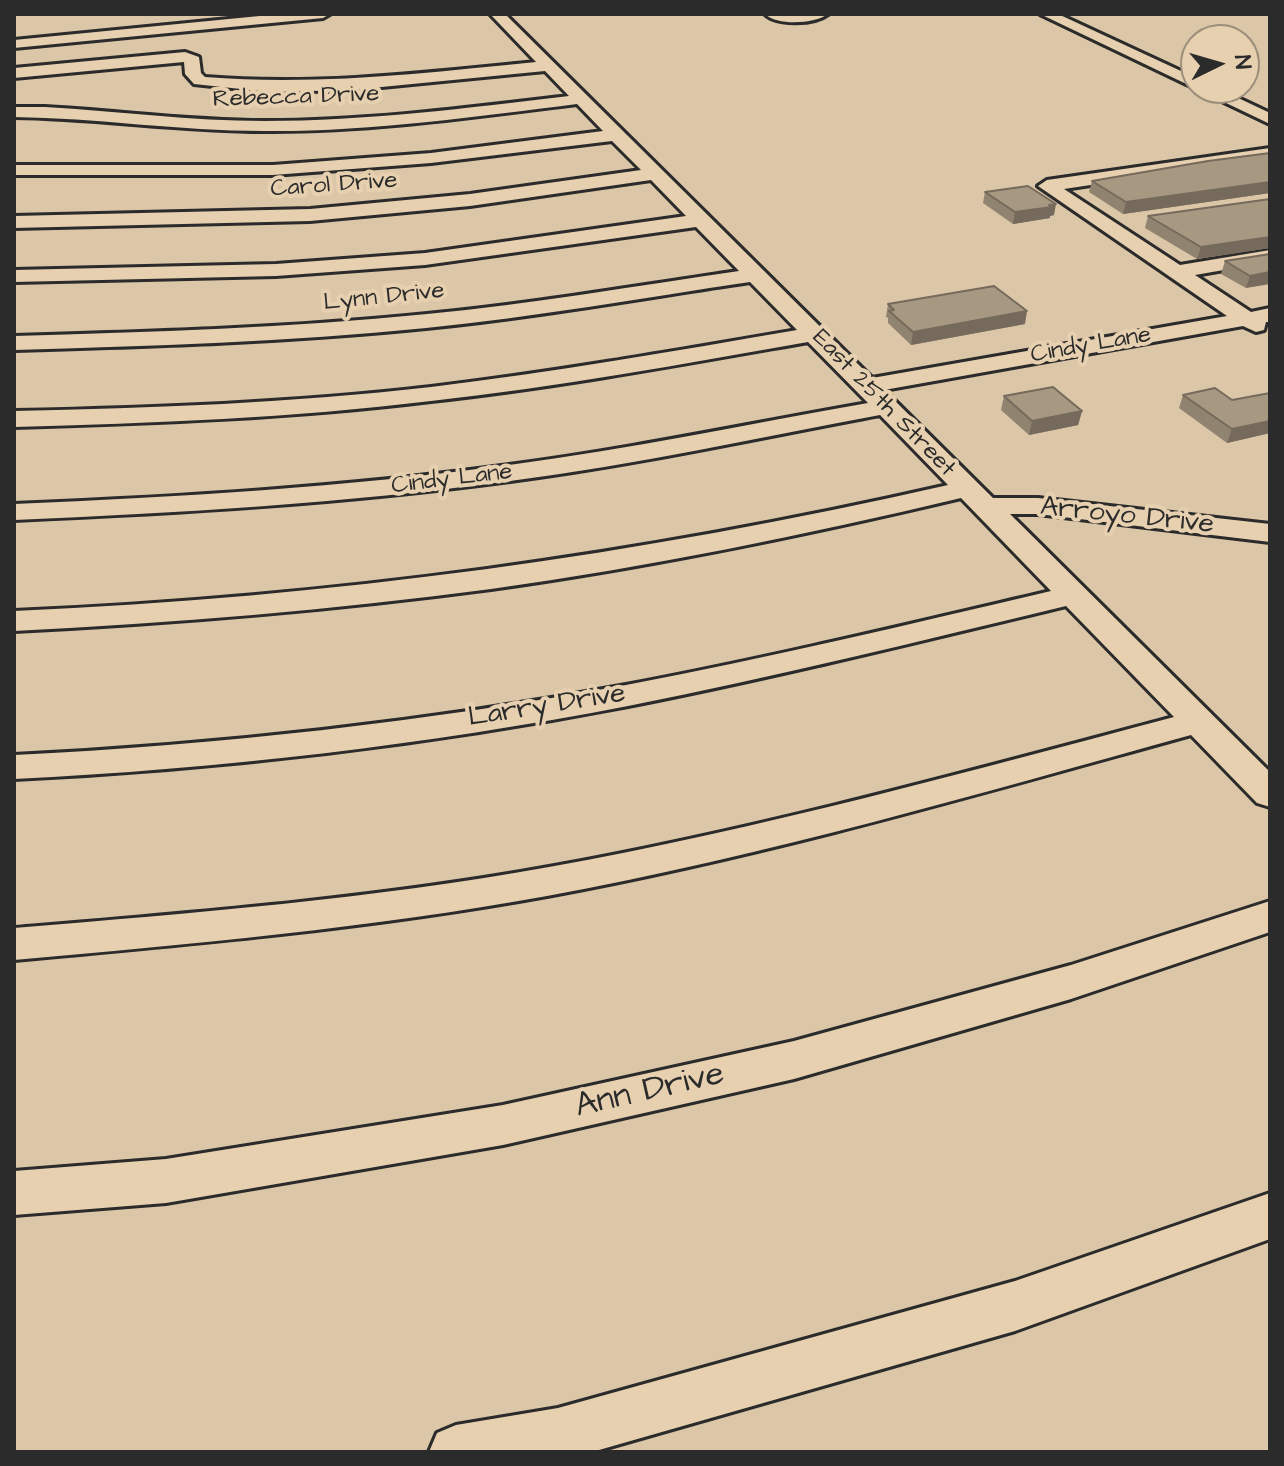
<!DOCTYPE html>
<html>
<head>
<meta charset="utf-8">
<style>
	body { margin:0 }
	#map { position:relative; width:1284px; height:1466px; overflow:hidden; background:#dbc6a7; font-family:"Architects Daughter",sans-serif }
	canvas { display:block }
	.frame { position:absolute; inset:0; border:16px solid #2b2b2b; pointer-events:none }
	.north { position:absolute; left:1180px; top:24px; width:80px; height:80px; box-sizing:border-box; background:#e6d0af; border:2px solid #9b8e7a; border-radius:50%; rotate:85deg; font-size:22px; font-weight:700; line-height:32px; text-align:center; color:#2b2b2b }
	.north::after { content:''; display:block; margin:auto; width:28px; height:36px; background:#2b2b2b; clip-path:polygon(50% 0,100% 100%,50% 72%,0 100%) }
</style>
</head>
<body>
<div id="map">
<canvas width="1284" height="1466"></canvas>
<div class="frame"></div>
<div class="north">N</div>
</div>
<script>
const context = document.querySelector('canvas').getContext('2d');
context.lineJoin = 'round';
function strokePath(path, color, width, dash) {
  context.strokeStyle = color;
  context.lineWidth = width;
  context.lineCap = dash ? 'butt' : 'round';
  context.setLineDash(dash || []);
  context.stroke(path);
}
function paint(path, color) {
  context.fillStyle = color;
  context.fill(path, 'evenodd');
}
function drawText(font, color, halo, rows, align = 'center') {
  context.font = font + ' "Architects Daughter",sans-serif';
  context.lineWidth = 8;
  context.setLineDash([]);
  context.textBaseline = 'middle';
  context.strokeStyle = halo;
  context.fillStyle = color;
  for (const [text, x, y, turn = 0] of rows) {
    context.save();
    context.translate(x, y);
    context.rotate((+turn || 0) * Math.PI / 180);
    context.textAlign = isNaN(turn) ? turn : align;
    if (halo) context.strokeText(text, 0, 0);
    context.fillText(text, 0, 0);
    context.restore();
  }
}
const minor = new Path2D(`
	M280,14h50l-7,4 -309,30v-8z
	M490,14h15l367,364 355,-62 -189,-130 9,-6 223,-32v10l-206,31 116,76 90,-15v12l-75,13 56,37 19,-4v14h-4l-2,8 -8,2 -13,-6 -359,64 109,108h45l232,26v18l-232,-28h-28l260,258v35l-13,-4 -66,-68c-213,59 -426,121 -644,161 -176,32 -355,48 -533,64v-32c179,-15 358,-29 535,-61 211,-38 418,-95 625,-150l-108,-111c-146,35 -291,71 -438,100 -202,39 -408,63 -614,73v-24c205,-10 410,-33 612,-70 143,-27 284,-61 425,-94l-90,-93c-156,37 -312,69 -470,91 -159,21 -317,34 -477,42v-20c319,-14 622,-55 934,-126l-68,-70c-123,23 -246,50 -370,66 -165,22 -330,32 -496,39v-16c166,-7 331,-17 495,-39 121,-16 239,-41 359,-62l-60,-61c-125,22 -250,45 -377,59 -138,17 -278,22 -417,26v-16c139,-3 279,-8 417,-24 123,-15 244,-36 366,-57l-47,-48c-108,16 -215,35 -324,46 -137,14 -275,18 -412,22v-14c138,-4 275,-8 413,-22 104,-10 208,-28 312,-43l-43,-44 -271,38 -149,11 -262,6v-12l262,-6 149,-11 261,-37 -35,-36 -181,26 -160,15 -296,7v-12l296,-7 160,-15 171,-24 -29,-29 -181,22 -158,12h-259v-10h259l158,-12 172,-22 -26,-27c-104,13 -209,28 -314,27 -84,0 -166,-13 -249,-14v-10h31c73,4 146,14 219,14 102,0 204,-13 305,-25l-24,-25 -194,19 -82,2 -75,-8 -9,-10 -1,-12 -170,16v-10l171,-16 14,5 2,16 4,4c111,9 220,-4 331,-15z
	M765,14h63c-13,10 -51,12 -63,0z
	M1040,14h18l138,64v10h21l53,25v11z
	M1270,901v31l-199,67 -277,80 -291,66 -337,58 -152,12v-44l152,-12 337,-54 291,-64 277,-76z
	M1270,1193v46l-255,92 -423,121h-163l8,-19 19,-8 102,-17 457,-127z`);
strokePath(minor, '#2b2b2b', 6);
paint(minor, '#e6d0af');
paint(new Path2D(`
	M1270,153v40l-147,21 -34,-22 3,-11z
	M985,192l69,23 -4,1v2l-37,6 -30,-21z
	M1270,199v49l-73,11 -52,-31 3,-12z
	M1270,254l-24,34 -25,-14 4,-13z
	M888,304l137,20 -114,21 -23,-22v-5l-2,-1z
	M1270,393v40l-43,10 -48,-35 4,-13 49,5z
	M1004,396l78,15 -4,14 -49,10 -28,-25z`), '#908370');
paint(new Path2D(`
	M1270,182v11l-147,21 3,-12z
	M1056,204l-2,11 -4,1v2l-37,6 2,-12z
	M1270,237v11l-73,11 4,-12z
	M1270,272v12l-24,4 4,-12z
	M1027,311l-2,13 -114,21 2,-13z
	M1082,411l-4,14 -49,10 3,-14z
	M1270,421v12l-43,10 5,-14z`), '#756a5b');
const building = new Path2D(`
	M1270,153v29l-144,20 -34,-21 116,-20z
	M1028,186l28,18 -7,1 3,2 -37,5 -30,-20z
	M1270,199v38l-69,10 -53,-31z
	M1270,254v18l-20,4 -25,-15z
	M994,286l33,25 -114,21 -24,-21 5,-1 -6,-6z
	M1053,387l29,24 -50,10 -28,-25z
	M1215,388l17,12 38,-7v28l-38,8 -49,-34z`);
paint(building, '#a79882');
strokePath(building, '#756a5b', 2);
drawText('24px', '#2b2b2b', '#e6d0af', [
	["Rebecca Drive",296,98,-2],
	["Carol Drive",334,186,-4],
	["Lynn Drive",384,298,-6],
	["Cindy Lane",1091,346,-10],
	["East 25th Street",883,404,46],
	["Cindy Lane",452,480,-7]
]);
drawText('28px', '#2b2b2b', '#e6d0af', [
	["Arroyo Drive",1127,517,6],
	["Larry Drive",547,707,-9]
]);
drawText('34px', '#2b2b2b', '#e6d0af', [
	["Ann Drive",650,1092,-13]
]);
</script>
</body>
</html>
